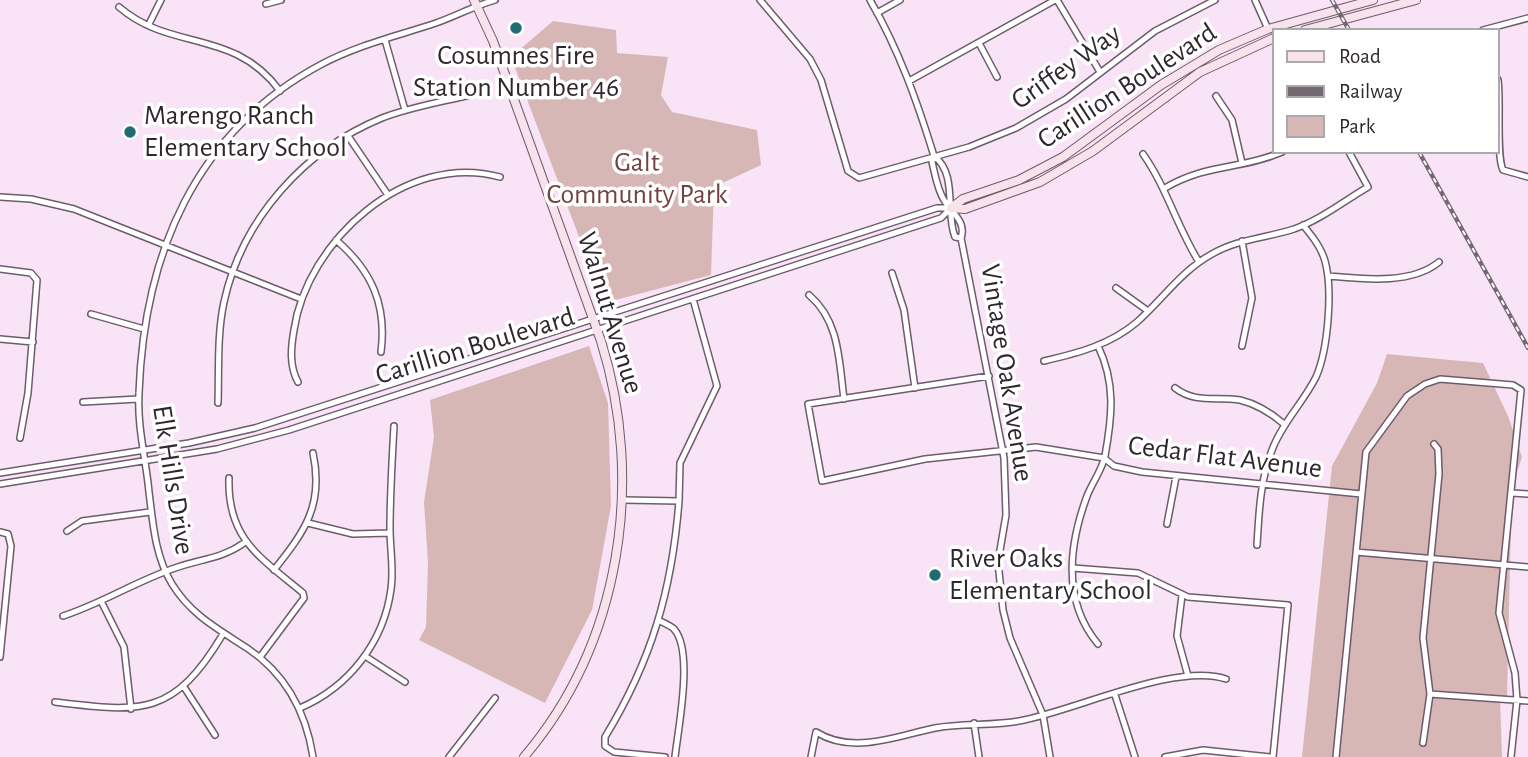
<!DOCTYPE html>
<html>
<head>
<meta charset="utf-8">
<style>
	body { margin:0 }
	#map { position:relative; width:1528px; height:757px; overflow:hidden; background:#f8e4f6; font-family:"Alegreya Sans",sans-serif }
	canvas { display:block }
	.legend { position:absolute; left:1272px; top:28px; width:228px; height:126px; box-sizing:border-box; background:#fff; border:2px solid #aca9ab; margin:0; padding:9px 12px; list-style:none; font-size:21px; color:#2f272e }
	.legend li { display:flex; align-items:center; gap:14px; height:35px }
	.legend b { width:35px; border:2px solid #aca9ab }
</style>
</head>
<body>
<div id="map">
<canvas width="1528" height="757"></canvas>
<ul class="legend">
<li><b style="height:9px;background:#f8e2eb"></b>Road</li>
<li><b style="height:9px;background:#746873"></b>Railway</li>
<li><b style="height:19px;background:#d7b7b6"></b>Park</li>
</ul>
</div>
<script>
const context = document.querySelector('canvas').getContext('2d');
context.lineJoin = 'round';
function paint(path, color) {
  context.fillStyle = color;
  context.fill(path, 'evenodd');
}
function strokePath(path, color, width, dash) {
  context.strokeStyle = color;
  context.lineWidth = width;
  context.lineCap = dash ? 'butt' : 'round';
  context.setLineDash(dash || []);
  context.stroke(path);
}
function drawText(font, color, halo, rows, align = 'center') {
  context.font = font + ' "Alegreya Sans",sans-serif';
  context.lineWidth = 7;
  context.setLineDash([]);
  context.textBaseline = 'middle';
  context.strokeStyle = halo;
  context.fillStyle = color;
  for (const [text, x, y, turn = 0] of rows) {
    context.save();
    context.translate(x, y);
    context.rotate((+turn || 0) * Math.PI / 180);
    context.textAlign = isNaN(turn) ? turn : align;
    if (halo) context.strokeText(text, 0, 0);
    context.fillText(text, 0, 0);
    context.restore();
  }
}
paint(new Path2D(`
	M553,21l63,9 1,23 51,4 -7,38 11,17 85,18 4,35 -47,22 -3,88 -107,28 -93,-246z
	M589,346l19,57 3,103 -19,104 -47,93 -126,-63 7,-13 2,-64 -4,-61 10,-65 -4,-37z
	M1387,354l96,9 25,53 14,41 -5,15 -6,50 -4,175 -7,2 2,58h-200l30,-291 45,-83z`), '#d7b7b6');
const street = new Path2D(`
	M760,0l50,59 11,21 27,91 11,7 110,-31 47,-19 50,-29 89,-68 60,-31
	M870,0c29,50 47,101 64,156 24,18 11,57 21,81l6,1
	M1057,0l43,72
	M1255,0l13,29
	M266,4l15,-4
	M119,7c52,45 115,21 161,84
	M877,13l23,-13
	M149,24l12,-24
	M1483,30l45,-12
	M385,40l20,70
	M979,43l18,34
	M1498,80c3,21 -2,76 5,90l25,7
	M909,81l146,-81
	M1216,96l16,24 10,43
	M348,136l40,59
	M1143,154c24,34 34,73 56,108
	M934,156l-2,6c3,12 5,27 12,38 7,12 23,22 17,38l43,220 2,57 -8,47 5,48 7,28 33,77 7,42
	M1165,188c43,-25 75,-18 117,-36
	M0,197l31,2 43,10 227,90
	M336,240c36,31 51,65 45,112
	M1242,241l10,57 -10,48
	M0,269l31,4 6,7 -9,113 -8,45
	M892,273l12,37 11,78
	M1328,276c35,3 83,9 111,-14
	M1116,288l32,23
	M809,295c31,26 30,67 35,104
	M91,314l53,15
	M0,339l33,3
	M1098,346c18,37 14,71 7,110 -3,14 -13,27 -18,40 -18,49 -25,105 11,148
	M1044,361c34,-8 66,-16 93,-39 26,-23 44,-51 75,-68 26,-15 54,-16 82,-25 26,-9 50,-28 74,-42l-19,-35
	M989,376l-181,28 14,77 103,-22 111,-12 68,11 10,8 28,6 219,22
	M298,382c-9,-16 -7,-35 -4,-52 13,-89 112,-179 206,-153
	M1175,388c21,16 41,8 65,12 17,4 31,13 44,24
	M83,402l55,-3
	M218,403c1,-33 -1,-69 6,-101 18,-83 80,-152 158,-184 28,-11 59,-16 88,-23
	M0,473l189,-30 66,-15 682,-220h14
	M229,478c-2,61 32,80 74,115l1,5 -44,59
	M0,484l217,-35 72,-19 652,-212 10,-10
	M1512,493l16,1
	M623,500l56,1c-7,89 -27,159 -74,236v9l9,6 51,5
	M679,501l1,-38 37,-77 -24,-87
	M308,523l45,11 37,-1
	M1167,524l9,-47
	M67,531l15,-10 68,-9
	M0,532l8,2 3,12 -11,111
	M1257,545c2,-32 3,-64 15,-95 10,-27 31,-47 44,-73 12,-27 17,-87 9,-116 -4,-14 -13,-25 -22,-36
	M1356,552l172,15
	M1073,568l65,5 50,24 100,8 -15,152
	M274,570c31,-39 50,-65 39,-117
	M1182,595l-5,41 11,40
	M102,603l22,44 7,62
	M63,616c40,-13 75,-36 115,-49 24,-8 45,-9 66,-24
	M660,621c4,2 11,5 14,8 20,22 4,100 1,128
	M365,656l40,26
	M184,687l31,48
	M1430,694l98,7
	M1115,695l20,62
	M55,702c88,11 119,14 168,-68
	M300,708c49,-21 84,-66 91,-119 3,-20 -1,-40 -1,-60 0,-34 2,-68 4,-103
	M974,723l5,34
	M1423,743l7,-49 -7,-56 16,-164 -1,-25 -4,-5
	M313,757c-7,-45 -27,-83 -66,-109 -29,-19 -56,-33 -75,-64 -17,-28 -19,-60 -23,-92 -3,-33 -12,-65 -10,-99 5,-138 55,-261 183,-329 36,-19 75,-28 114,-41 20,-7 38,-17 59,-23
	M449,757l46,-59
	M811,757l5,-25c37,23 80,4 119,-4 28,-5 57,-2 84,-7 56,-10 156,-59 207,-42
	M1165,757l38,-7 67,7
	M1336,757l30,-305 41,-56 18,-12 15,-5 73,6 8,5 -22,223 16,60 2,27 -6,57`);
const secondary = new Path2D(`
	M474,0l19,41 108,300c44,141 20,302 -77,416
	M1305,30l111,-30
	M951,208l12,-9 56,-19 44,-23 98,-72 58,-35 49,-21 105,-29
	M951,208l14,1 75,-27 53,-31 107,-79 74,-34`);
strokePath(street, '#6d5c6b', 8);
strokePath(secondary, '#6d5c6b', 10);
strokePath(street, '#fff', 5);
strokePath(secondary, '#f8e2eb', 8);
const rail = new Path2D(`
	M1332,0l17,30
	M1419,152l109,196`);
strokePath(rail, '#746873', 4.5);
strokePath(rail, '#fff', 2, [5]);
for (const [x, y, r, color] of [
	[516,28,7,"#216c72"],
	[130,132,7,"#216c72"],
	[935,575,7,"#216c72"]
]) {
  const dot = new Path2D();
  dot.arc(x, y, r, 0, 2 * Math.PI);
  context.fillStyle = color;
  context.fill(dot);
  strokePath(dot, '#fff', 2.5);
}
drawText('28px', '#2f272e', '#fff', [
	["Cosumnes Fire",516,56,"center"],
	["Station Number 46",516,88,"center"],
	["Marengo Ranch",144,116],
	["Elementary School",144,148],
	["River Oaks",949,559],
	["Elementary School",949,591]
], 'left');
drawText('28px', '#2f272e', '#fff', [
	["Griffey Way",1066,67,-35],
	["Carillion Boulevard",1127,86,-33],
	["Walnut Avenue",610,313,73],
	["Carillion Boulevard",475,346,-17],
	["Vintage Oak Avenue",1007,373,81],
	["Cedar Flat Avenue",1225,457,7],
	["Elk Hills Drive",173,480,81]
]);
drawText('28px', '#744242', '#fff', [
	["Galt",637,163],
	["Community Park",637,195]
]);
</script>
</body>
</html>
